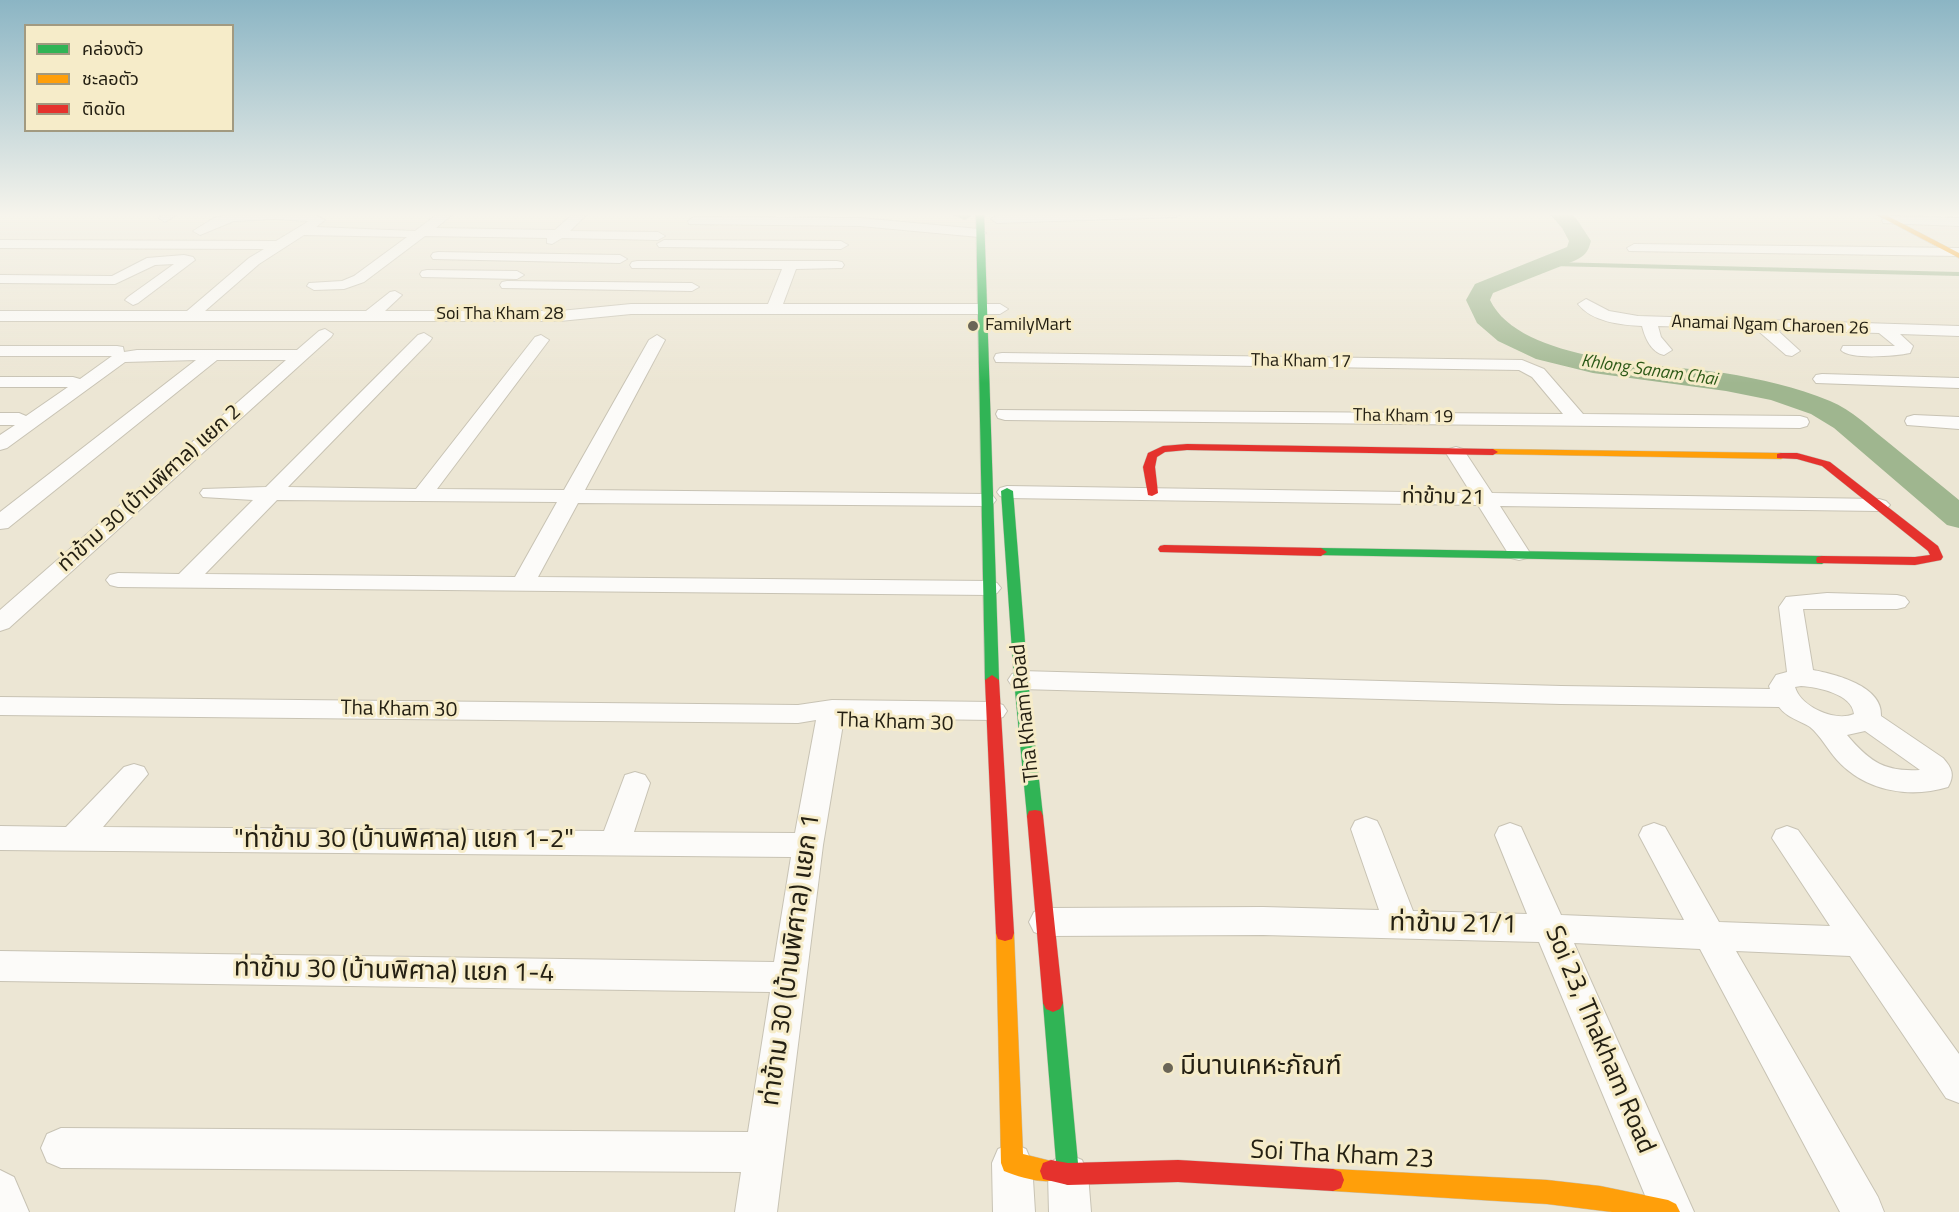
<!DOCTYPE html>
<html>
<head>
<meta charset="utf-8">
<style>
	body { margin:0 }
	#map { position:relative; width:1959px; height:1212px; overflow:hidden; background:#ece6d4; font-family:"Titillium Web","Noto Sans Thai",sans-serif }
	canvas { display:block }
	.legend { position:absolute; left:24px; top:24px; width:210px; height:108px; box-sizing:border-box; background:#f6ecc9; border:2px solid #a29a80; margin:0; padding:8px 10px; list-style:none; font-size:18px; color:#242013 }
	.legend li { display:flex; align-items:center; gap:12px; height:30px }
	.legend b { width:30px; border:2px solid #a29a80 }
</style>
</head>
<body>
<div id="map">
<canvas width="1959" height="1212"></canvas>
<ul class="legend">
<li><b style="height:8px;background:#30b455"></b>คล่องตัว</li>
<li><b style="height:8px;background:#ff9f0a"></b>ชะลอตัว</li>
<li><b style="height:8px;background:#e5322d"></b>ติดขัด</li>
</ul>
</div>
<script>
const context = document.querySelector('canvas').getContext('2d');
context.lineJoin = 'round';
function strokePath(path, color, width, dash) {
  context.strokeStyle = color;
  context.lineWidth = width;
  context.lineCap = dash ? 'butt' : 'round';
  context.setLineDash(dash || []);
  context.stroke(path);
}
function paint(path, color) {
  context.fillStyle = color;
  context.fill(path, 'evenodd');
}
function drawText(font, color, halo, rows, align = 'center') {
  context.font = font + ' "Titillium Web","Noto Sans Thai",sans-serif';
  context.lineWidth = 6;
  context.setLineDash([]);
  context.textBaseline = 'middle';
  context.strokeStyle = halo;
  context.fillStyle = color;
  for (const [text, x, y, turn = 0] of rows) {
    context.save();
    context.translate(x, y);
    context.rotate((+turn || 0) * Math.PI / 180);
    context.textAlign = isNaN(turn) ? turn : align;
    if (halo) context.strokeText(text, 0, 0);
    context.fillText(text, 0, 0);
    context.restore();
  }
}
strokePath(new Path2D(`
	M1552,264l407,10`), '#9fb68f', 4);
paint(new Path2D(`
	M949,213h20l2,3 -6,4z`), '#9fb68f');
paint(new Path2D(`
	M1549,213h22l7,8 13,20c-3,12 -7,15 -17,20l-81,32 -3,7c30,63 173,64 234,73 36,6 72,14 106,28 22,9 40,27 59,42 23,19 47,38 70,57v28l-12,-3 -113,-97 -23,-14 -40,-14 -45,-9 -133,-18 -57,-14 -38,-18 -21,-18 -11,-23 9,-16 92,-37 2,-6 -7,-13z`), '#9fb68f');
const street = new Path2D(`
	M164,213h15l-14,9 -6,-4z
	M238,213h72l15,7 -9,7 99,4 24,-18h15l-18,15 119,2 19,-17h14l-18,18 88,1 7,4 -7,4 -96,-2 -10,6 -5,-1v-5l-122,-2 -61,46 -20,7 -30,1 -7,-4 2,-3 33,-2 12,-5 53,-39 -103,-2 -45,29 -54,47h161l24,-19 5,-1 7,4 -17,16h175l71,-7h137l14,-35 -150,-1 -2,-3 2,-3 5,-1h200l5,1 2,3 -2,3 -46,1 -13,35h217l8,5 -8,5h-369l-71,7h-560v-10h187l62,-53 15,-9 -264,-1v-8l276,1 33,-20 -35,-2 -40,2 -34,14 -7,-4 21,-13z
	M1053,213h129l-6,4 -179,6 -6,-4 6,-4z
	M1888,216l71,2v8l-76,-3 -1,-3z
	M694,217l166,1 119,11 7,4 -7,4 -119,-11 -171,-2 -1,-3z
	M664,240l177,1 7,4 -7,4 -182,-2 -2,-3z
	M1634,244l325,4v8l-330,-5 -2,-3z
	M438,252l182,3 7,4 -7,4 -187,-4 -2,-3 2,-3z
	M184,255l9,2 2,3 -57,43 -5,2 -8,-5 3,-3 46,-33 -19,1 -40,19 -115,-1v-8h2l110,1 35,-18z
	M427,270l90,1 7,4 -7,4 -95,-2 -2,-3 2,-3z
	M507,281l185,2 7,4 -7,4 -190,-3 -2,-3 2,-3z
	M1586,299l23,12 29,5 321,10v10l-59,-2 13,12 -3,7c-14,3 -60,7 -69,-3l2,-4h52l-16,-13 -102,-3 23,21 -8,5 -6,-1 -30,-26 -98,-3 3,11 11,13 -8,5c-13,-3 -19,-17 -22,-29 -21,-1 -50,-4 -64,-22z
	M325,329l8,5 -2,3 -322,291 -9,3v-21l286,-250h-69l-209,168 -8,1v-17l196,-152 -71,2 -118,86 -7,2v-15l15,-10h-15v-12h19l7,3 42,-29h-68v-10h73l7,2 32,-23h-112v-10h117l6,1 1,5 13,-2h160l22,-19z
	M424,333l8,5 -2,3 -142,146 128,2 119,-152 6,-2 8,5 -112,149 127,1 85,-150 8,-5 8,5 -80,150 401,4 7,2 3,4 -3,4 -7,2 -408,-3 -40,74 451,4 8,2 4,5 -4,5 -8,2 -871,-8 -8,-2 -4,-5 4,-5 8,-2 61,1 74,-74 -50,-3 -3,-4 3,-4 63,-2 152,-152zM277,500l280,2 -42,75 -310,-3z
	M1002,353l520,7 22,9 39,45 217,2 7,2 2,4 -2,4 -7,2 -795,-8 -7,-2 -2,-4 2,-4 565,4 -31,-37 -13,-7 -523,-8 -2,-4 2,-4z
	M1822,374l137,4v10l-143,-5 -3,-4 3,-4z
	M1914,415l45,2v12l-52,-4 -2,-4 2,-4z
	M1456,447l7,2 29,44 387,6 7,2 4,4 -4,4 -7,2 -379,-5 30,47 -3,5 -8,2 -8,-2 -33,-53 -471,-7 -7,-2 -3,-4 3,-4 7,-2 464,7 -25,-40 3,-4z
	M1827,593l70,2 8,2 4,5 -4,5 -8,2h-94l10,61c22,4 70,16 68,46l62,42c9,10 12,17 5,29 -39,12 -83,4 -111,-27 -9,-10 -17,-25 -27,-33 -11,-7 -23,-9 -31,-20l-218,-3 -540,-15 -9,-3 -4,-6 4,-6 9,-3 540,15 209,3 -1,-3 7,-11 11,-3 -8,-65 7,-10zM1801,686c17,1 51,8 53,28 -19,8 -53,-7 -59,-27zM1865,731l55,39c-35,2 -50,-8 -73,-35z
	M0,697l798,8 34,-5 161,2 10,3 4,6 -4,6 -10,3 -149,-2 -21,127 -46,367h-42l6,-40 -680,-4 -14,-6 -6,-14 6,-14 14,-6 687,4 22,-140 -770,-11v-30l774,11 17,-105 -791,-7v-24l66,1 58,-60 10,-3 10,3 4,7 -45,53 501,4 21,-56 10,-3 10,3 5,8 -16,49 161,1 21,-113 -18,3 -798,-8z
	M1366,817l11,4 4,8 32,82 114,3 -32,-79 4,-8 11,-4 11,4 40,88 123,5 -45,-85 4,-8 11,-4 11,4 54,95 111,4 -58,-88 4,-8 11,-4 11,4 161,224v49l-13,-5 -96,-142 -114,-5 142,246 6,15h-44l-140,-263 -126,-6 120,269h-42l-113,-270 -276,-7 -217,1 -12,-4 -5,-10 5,-10 12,-4 217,-1 116,3 -28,-81 4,-8z
	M1012,1143l14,6 6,14 3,49h-42l-1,-49 6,-14z
	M1068,1154l14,6 6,14 3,38h-42l-1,-38 6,-14z
	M0,1170l14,7 15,35h-29z`);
const fast = new Path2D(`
	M976,213h8l15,467 -7,5 -7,-5z
	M1007,488l6,3 15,189 15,136 -2,5 -6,1 -6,-1 -2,-5 -13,-136 -13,-189z
	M1321,548l501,8 6,4 -6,4 -505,-9 -2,-3 2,-3z
	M1053,994l7,3 3,6 16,171 -3,8 -8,3 -8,-3 -3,-8 -14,-171 3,-6z`);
const slow = new Path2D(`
	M1873,213h9l77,40v5z
	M1493,449l288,4 6,3 -6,3 -292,-5v-4z
	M1005,925l7,2 2,6 9,221 36,9 3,8 -3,8c-15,6 -40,-2 -55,-8l-3,-8 -5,-230 2,-6z
	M1333,1169l214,11 53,6 68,14 8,4 4,8h-68l-65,-8 -214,-13 -8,-3 -3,-8 3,-8z`);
const jam = new Path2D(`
	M1187,444l306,5 5,3 -5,3 -306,-5 -22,2 -8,5 -2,10 3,26 -6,3 -4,-1 -5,-28 5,-14 15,-7z
	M1781,453h16l33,9 108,84 5,11 -2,3 -26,5 -98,-2 -1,-3 1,-3 5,-1 93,1 15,-2 -2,-4 -106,-85 -25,-7 -20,-1v-4z
	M1164,545l157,3 6,4 -6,4 -161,-4 -2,-3 2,-3z
	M992,675l7,5 15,253 -2,6 -7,2 -7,-2 -2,-6 -11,-253z
	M1035,810l6,1 2,5 20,187 -3,6 -7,3 -7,-3 -3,-6 -16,-187 2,-5z
	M1051,1160l17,3 110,-3 155,9 8,3 3,8 -3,8 -8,3 -155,-9 -110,3 -25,-6 -3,-8 3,-8z`);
strokePath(street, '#c8c3b4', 2);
strokePath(fast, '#c8c3b4', 1);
strokePath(slow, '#c8c3b4', 1);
strokePath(jam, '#c8c3b4', 1);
paint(street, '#fcfbf9');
paint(fast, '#30b455');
paint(slow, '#ff9f0a');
paint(jam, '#e5322d');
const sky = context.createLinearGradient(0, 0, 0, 383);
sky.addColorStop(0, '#8bb5c4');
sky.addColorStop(0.56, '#f6f4ec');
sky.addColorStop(1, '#f6f4ec00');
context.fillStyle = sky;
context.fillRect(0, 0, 1959, 383);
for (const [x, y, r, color] of [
	[973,326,6,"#6a6557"],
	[1168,1068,6,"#6a6557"]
]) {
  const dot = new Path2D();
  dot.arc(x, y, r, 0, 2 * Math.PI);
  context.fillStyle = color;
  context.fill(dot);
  strokePath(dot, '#f6ecc9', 2);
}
drawText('18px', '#242013', '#f6ecc9', [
	["Soi Tha Kham 28",500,315],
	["Anamai Ngam Charoen 26",1770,326,2],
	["Tha Kham 17",1301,362,1],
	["Tha Kham 19",1403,417,1]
]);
drawText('18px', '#242013', '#f6ecc9', [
	["FamilyMart",985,326]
], 'left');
drawText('italic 18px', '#2c5917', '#f6ecc9', [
	["Khlong Sanam Chai",1649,371,8]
]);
drawText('21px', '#242013', '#f6ecc9', [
	["ท่าข้าม 30 (บ้านพิศาล) แยก 2",150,489,-42],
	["ท่าข้าม 21",1443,498,1],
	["Tha Kham 30",399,710,1],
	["Tha Kham Road",1026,713,-96],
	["Tha Kham 30",895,723,2]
]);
drawText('26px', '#242013', '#f6ecc9', [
	["\"ท่าข้าม 30 (บ้านพิศาล) แยก 1-2\"",404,841],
	["ท่าข้าม 21/1",1453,925,1],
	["ท่าข้าม 30 (บ้านพิศาล) แยก 1",792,960,-82],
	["ท่าข้าม 30 (บ้านพิศาล) แยก 1-4",394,972,1],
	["Soi 23, Thakham Road",1599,1040,67],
	["Soi Tha Kham 23",1342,1156,3]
]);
drawText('26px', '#242013', '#f6ecc9', [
	["มีนานเคหะภัณฑ์",1180,1068]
], 'left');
</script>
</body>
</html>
